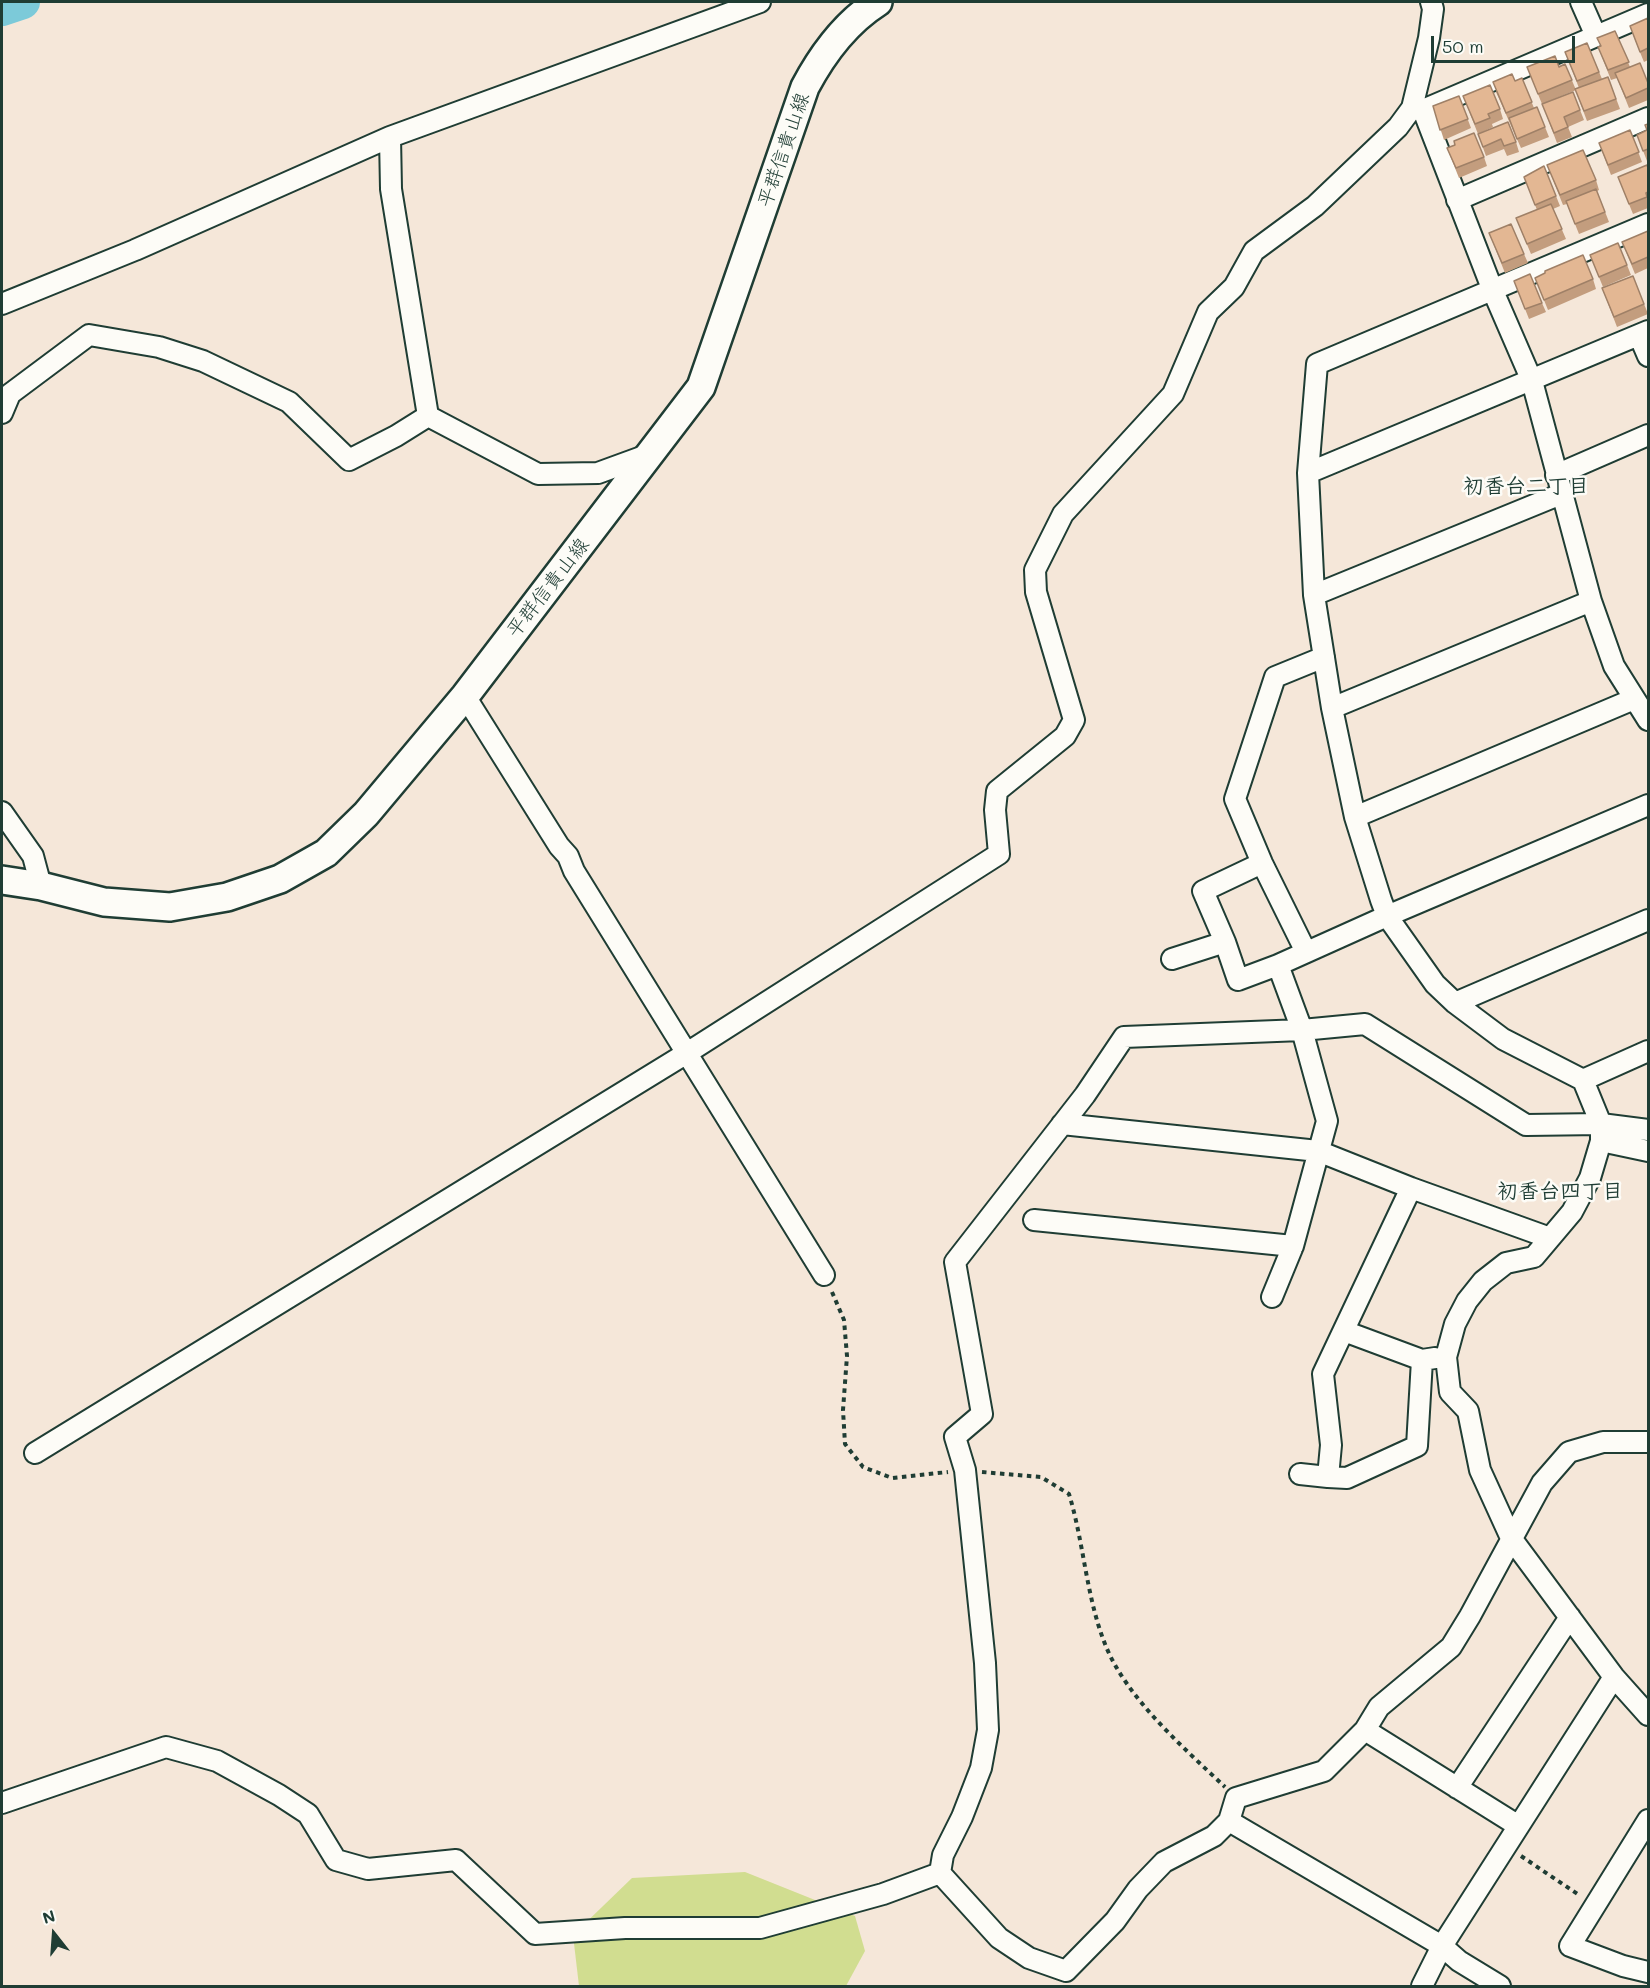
<!DOCTYPE html>
<html>
<head>
<meta charset="utf-8">
<style>
	body { margin:0 }
	#map { position:relative; width:1650px; height:1988px; overflow:hidden; background:#f5e7d9; font-family:Mali,sans-serif }
	canvas { display:block }
	.frame { position:absolute; inset:0; border:3px solid #1f3d34; pointer-events:none }
	.north { position:absolute; left:24px; top:1904px; width:60px; height:60px; -webkit-text-stroke:4px #fdfcf7; paint-order:stroke; rotate:343deg; font-size:16px; font-weight:700; line-height:24px; text-align:center; color:#1f3d34 }
	.north::after { content:''; display:block; margin:auto; width:21px; height:27px; background:#1f3d34; clip-path:polygon(50% 0,100% 100%,50% 72%,0 100%) }
	.scale { position:absolute; left:1431px; top:36px; width:144px; height:27px; box-sizing:border-box; border:3px solid #1f3d34; border-top:0; padding-left:8px; font-size:18px; line-height:21px; white-space:nowrap; color:#1f3d34; -webkit-text-stroke:4px #fdfcf7; paint-order:stroke }
</style>
</head>
<body>
<div id="map">
<canvas width="1650" height="1988"></canvas>
<div class="frame"></div>
<div class="north">N</div>
<div class="scale">50 m</div>
</div>
<script>
const context = document.querySelector('canvas').getContext('2d');
context.lineJoin = 'round';
function paint(path, color) {
  context.fillStyle = color;
  context.fill(path, 'evenodd');
}
function strokePath(path, color, width, dash) {
  context.strokeStyle = color;
  context.lineWidth = width;
  context.lineCap = dash ? 'butt' : 'round';
  context.setLineDash(dash || []);
  context.stroke(path);
}
function drawText(font, color, halo, rows, align = 'center') {
  context.font = font + ' Mali,"Klee One",sans-serif';
  context.lineWidth = 5;
  context.setLineDash([]);
  context.textBaseline = 'middle';
  context.strokeStyle = halo;
  context.fillStyle = color;
  for (const [text, x, y, turn = 0] of rows) {
    context.save();
    context.translate(x, y);
    context.rotate((+turn || 0) * Math.PI / 180);
    context.textAlign = isNaN(turn) ? turn : align;
    if (halo) context.strokeText(text, 0, 0);
    context.fillText(text, 0, 0);
    context.restore();
  }
}
paint(new Path2D(`
	M745,1872l110,44 10,35 -19,35h-267l-6,-51 59,-57z`), '#d1dd90');
strokePath(new Path2D(`
	M2,9l21,-7`), '#7ccad9', 34);
const minor = new Path2D(`
	M1581,2l15,34
	M1412,108l11,2 225,-96
	M1423,110l70,181 39,90 59,220 23,65 34,54
	M390,137l1,52 37,227
	M1457,200l191,-82
	M1648,224l-331,140 -9,109 6,122 18,113 23,109 26,83 6,16 48,68 20,19 48,36 80,41 18,44v17l-11,37 -18,34 -38,45 -28,6 -23,18 -16,20 -12,23 -9,33 4,35 18,19 12,59 31,68 103,139 34,38
	M2,304l133,-54 255,-113 370,-135
	M1639,335l9,21
	M2,413l8,-19 79,-59 70,12 44,14 86,41 60,58 47,-24 32,-20
	M428,416l110,58 60,-1 52,-19
	M1308,473l340,-142
	M1556,475l92,-40
	M1314,595l247,-101
	M465,696l94,150 9,10 6,15 250,404
	M1332,708l259,-107
	M2,812l31,44 8,30
	M1355,817l279,-118
	M1262,863l-59,28 22,51 13,38 40,-15
	M1306,952l-44,-89 -27,-64 40,-122 49,-20
	M1172,959l53,-17
	M1455,1003l193,-83
	M1583,1080l65,-29
	M1062,1124l256,27 93,37 139,50
	M1601,1141l47,10
	M1411,1188l-88,186 8,71 -3,32 19,1 70,-32 5,-86
	M1034,1220l259,26
	M1272,1297l21,-51 34,-125 -25,-91 -24,-65 109,-49 261,-111
	M1344,1331l78,29 13,-2
	M35,1453l652,-400 312,-199 -4,-44 2,-19 68,-55 9,-16 -38,-128 -1,-22 28,-56 110,-120 35,-82 26,-25 20,-36 61,-45 83,-79 14,-19 17,-70 4,-29 -2,-7
	M1300,1474l28,3
	M1365,1730l152,95
	M1457,1788l113,-171
	M2,1803l164,-56 51,14 62,34 29,19 28,46 32,9 88,-9 79,74 90,-6h135l123,-34 57,-21
	M1648,1820l-78,126 53,20 25,6
	M1229,1821l213,125 17,15 41,25
	M940,1873l3,-18 19,-38 19,-49 7,-38 -3,-67 -20,-193 -10,-33 27,-23 -27,-152 130,-167 39,-58 178,-7 63,-6 161,101 75,-1 47,6
	M940,1873l59,65 30,20 37,13
	M1066,1971l49,-50 23,-32 26,-27 50,-26 15,-15 7,-23 88,-27 41,-41 14,-23 72,-60 19,-31 72,-133 27,-31 34,-10h45
	M1422,1986l20,-40 172,-269`);
const secondary = new Path2D(`
	M2,880l39,6 63,16 66,5 57,-10 53,-18 46,-26 40,-39 99,-118 236,-309 104,-300c18,-34 40,-64 73,-85`);
strokePath(minor, '#1f3d34', 24);
strokePath(secondary, '#1f3d34', 32);
strokePath(new Path2D(`
	M832,1292l12,28 3,36 -4,54 2,34 18,23 29,11 56,-6
	M982,1472l59,5 28,17c15,49 17,102 36,150 21,54 79,104 120,143
	M1521,1856l58,39`), '#1f3d34', 4, [4.5, 4.5]);
strokePath(minor, '#fdfcf7', 20);
strokePath(secondary, '#fdfcf7', 27);
paint(new Path2D(`
	M1648,18v42l-4,2 -11,-27z
	M1615,31l15,36 18,16v17l-19,8 -12,-30 -6,2 -13,-33h2z
	M1587,43l15,36 6,-2 12,32 -33,12 -12,-32 4,-1 -14,-36z
	M1565,64l11,26 -34,14 -11,-27z
	M1522,78l12,30 3,-1 12,30 -28,11 -25,-56z
	M1573,92l11,28 -16,7 4,10 -15,6 -11,-29z
	M1459,96l12,32 -27,12 -11,-34z
	M1463,96l37,13 3,10 -11,5 1,3 -15,7z
	M1648,124v37h-1l-10,-26 10,-5z
	M1630,130l12,32 -31,13 -12,-32z
	M1478,134l38,8 3,10 -12,4 -3,-7 -18,7z
	M1447,148l37,9 3,9 -28,12z
	M1547,165l49,15 3,10 -2,1 12,31 -30,12 -12,-30 -4,1z
	M1544,166l16,40 -7,3 13,30 -35,15 -11,-26 17,-18 -13,-33z
	M1648,168v40l-15,6 -15,-37z
	M1648,231v37l-13,6 -13,-32z
	M1489,233l35,21 4,9 -23,10z
	M1590,255l37,10 4,10 -28,12z
	M1633,276l15,38 -31,13 -15,-39z
	M1535,278l58,1 3,10 -48,21z
	M1514,281l28,22 4,9 -17,7z`), '#c39d7e');
const building = new Path2D(`
	M1648,18v30l-8,4 -10,-26z
	M1615,31l14,31 -21,8 -10,-23 3,-1 -4,-8z
	M1587,43l12,29 -22,9 -12,-29z
	M1555,56l4,11 6,-3 7,16 -34,14 -11,-27z
	M1640,63l8,20v5l-22,10 -11,-25z
	M1512,74l3,7 7,-3 10,24 -26,11 -13,-31z
	M1608,77l8,22 -32,12 -9,-22z
	M1490,85l10,24 -12,5 2,4 -15,6 -12,-28z
	M1573,92l7,18 -16,7 4,10 -14,6 -12,-29z
	M1459,96l9,23 -28,11 -7,-24z
	M1537,107l8,20 -28,12 -8,-21z
	M1508,122l8,20 -12,4 -3,-7 -18,8 -5,-13z
	M1648,124v25l-5,2 -6,-16 10,-5 -2,-5z
	M1630,130l9,22 -31,13 -9,-22z
	M1474,133l10,24 -28,11 -9,-20 8,-3 -1,-4z
	M1583,150l13,30 -36,15 -13,-30z
	M1647,165l1,3v24l-2,1 1,4 -18,7 -11,-27z
	M1544,166l12,30 -21,9 -11,-28z
	M1596,189l9,23 -30,12 -9,-23z
	M1551,204l11,25 -35,15 -11,-26z
	M1511,224l13,30 -22,9 -13,-30z
	M1648,231v26l-16,7 -10,-22z
	M1618,243l9,22 -28,12 -9,-22z
	M1583,255l10,24 -49,21 -9,-22 10,-5v-2z
	M1530,274l12,29 -17,6 -11,-28z
	M1633,276l11,28 -30,13 -12,-29z`);
paint(building, '#e3b793');
strokePath(building, '#9f8067', 1.5);
drawText('20px', '#1f3d34', '#fdfcf7', [
	["平群信貴山線",784,150,-71],
	["平群信貴山線",548,588,-52]
]);
drawText('bold 21px', '#1f3d34', '#fdfcf7', [
	["初香台二丁目",1526,487],
	["初香台四丁目",1560,1192]
]);
</script>
</body>
</html>
